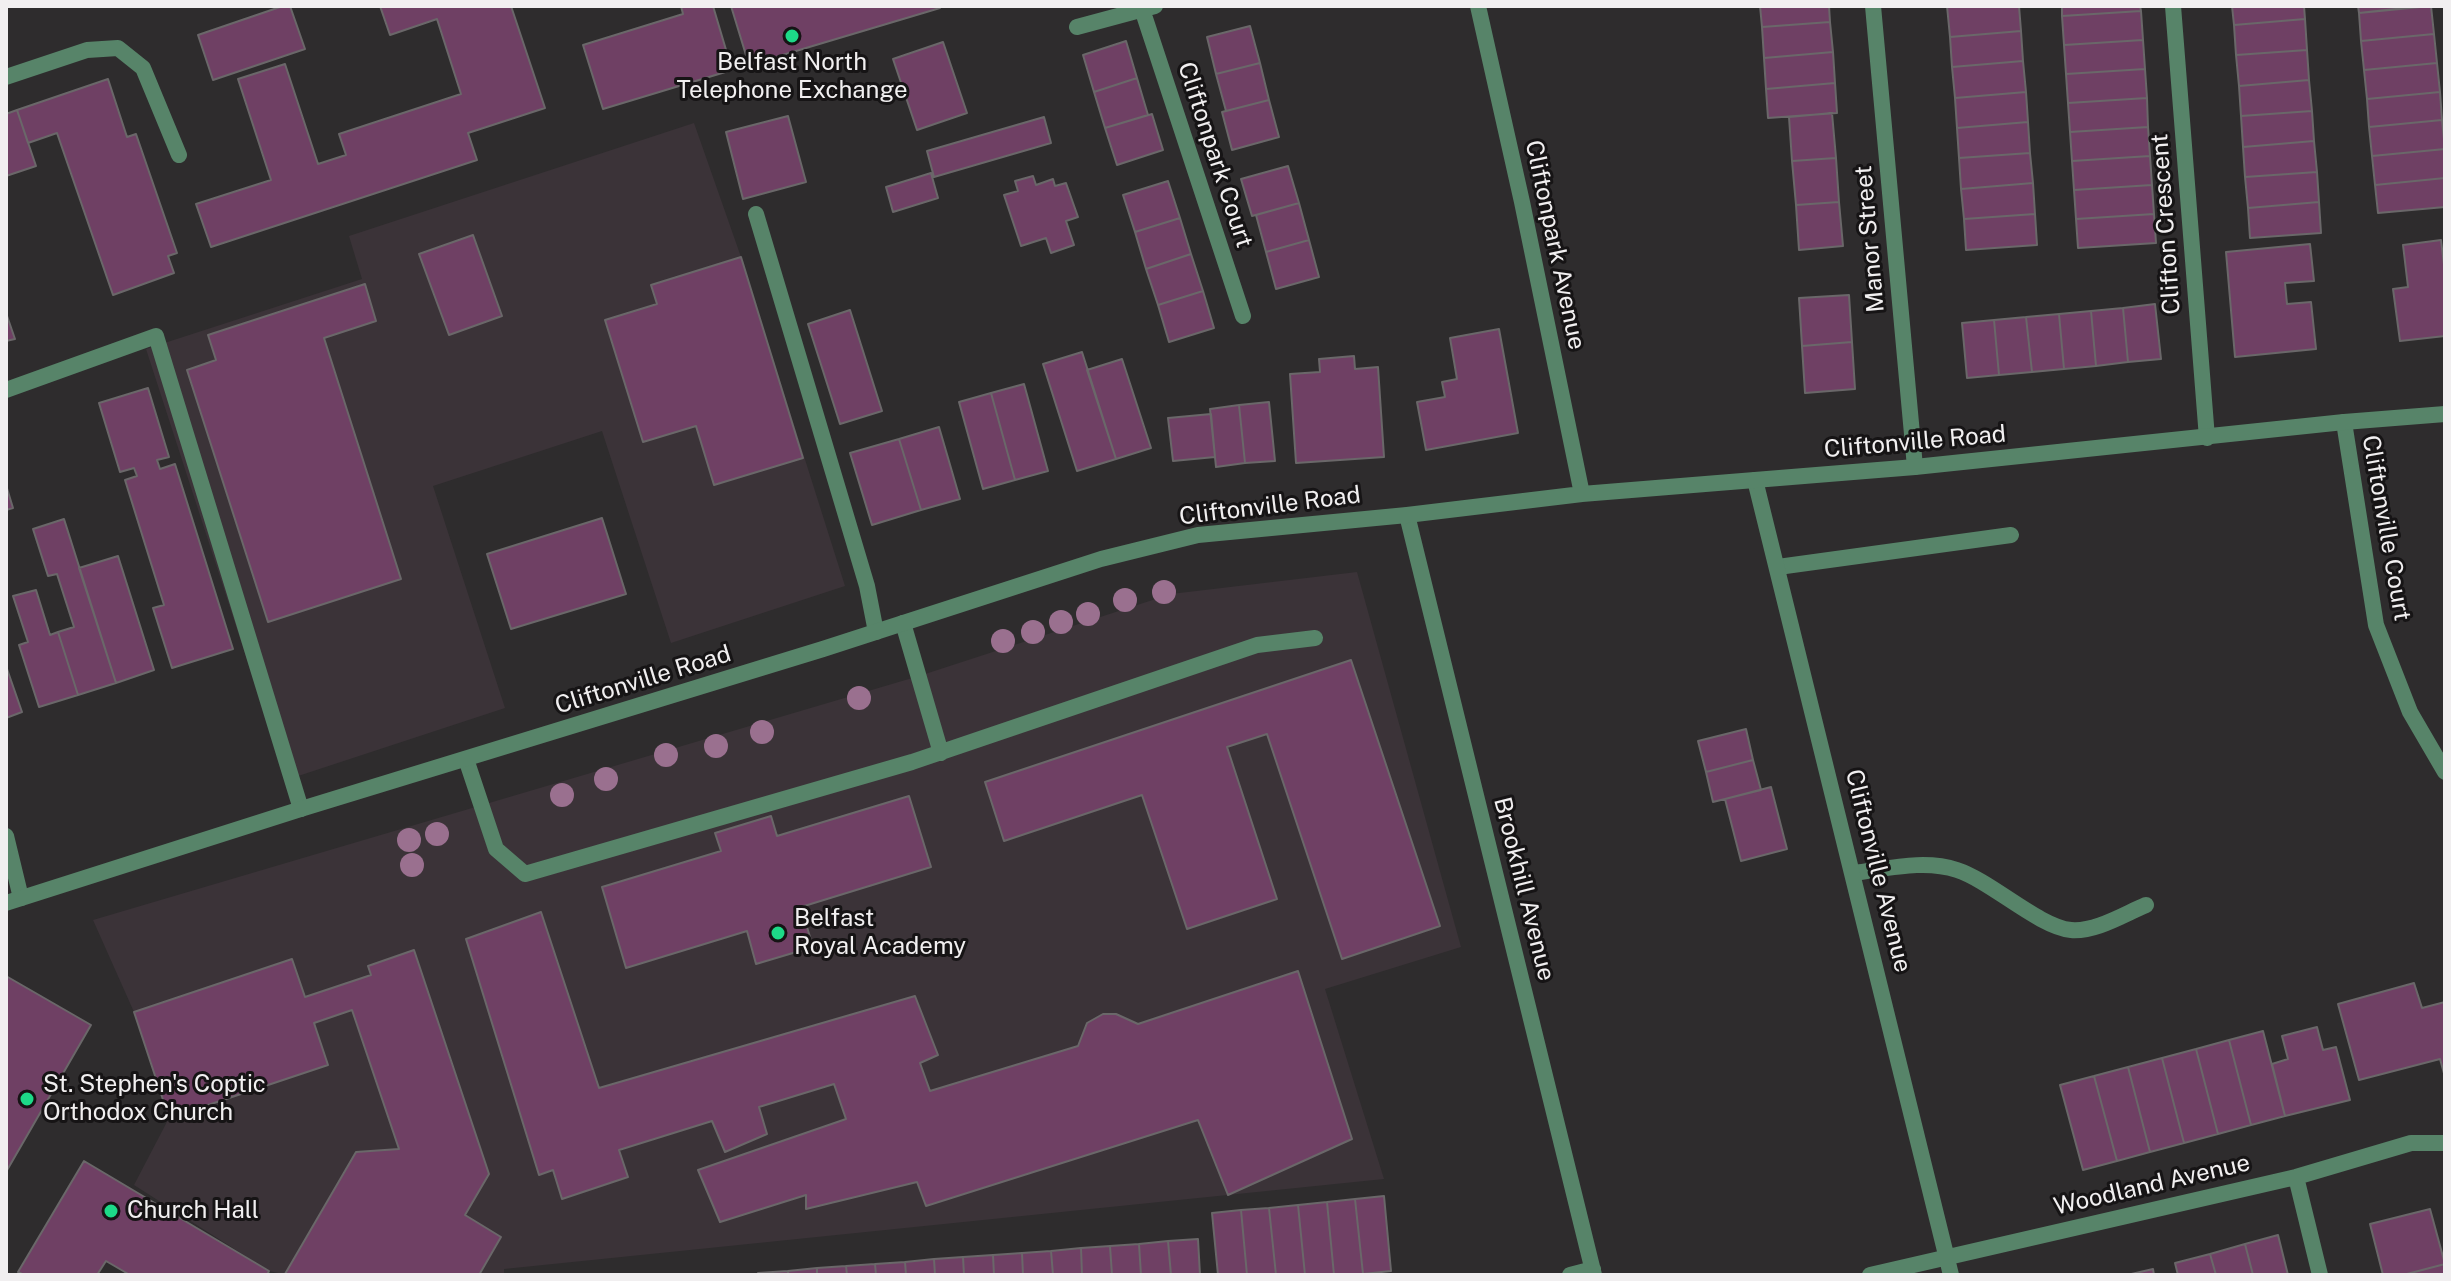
<!DOCTYPE html>
<html>
<head>
<meta charset="utf-8">
<style>
	body { margin:0 }
	#map { position:relative; width:2451px; height:1281px; overflow:hidden; background:#2e2c2d; font-family:"Public Sans",sans-serif }
	canvas { display:block }
	.frame { position:absolute; inset:0; border:8px solid #f1eff0; pointer-events:none }
</style>
</head>
<body>
<div id="map">
<canvas width="2451" height="1281"></canvas>
<div class="frame"></div>
</div>
<script>
const context = document.querySelector('canvas').getContext('2d');
context.lineJoin = 'round';
function paint(path, color) {
  context.fillStyle = color;
  context.fill(path, 'evenodd');
}
function strokePath(path, color, width, dash) {
  context.strokeStyle = color;
  context.lineWidth = width;
  context.lineCap = dash ? 'butt' : 'round';
  context.setLineDash(dash || []);
  context.stroke(path);
}
function drawText(font, color, halo, rows, align = 'center') {
  context.font = font + ' "Public Sans",sans-serif';
  context.lineWidth = 6;
  context.setLineDash([]);
  context.textBaseline = 'middle';
  context.strokeStyle = halo;
  context.fillStyle = color;
  for (const [text, x, y, turn = 0] of rows) {
    context.save();
    context.translate(x, y);
    context.rotate((+turn || 0) * Math.PI / 180);
    context.textAlign = isNaN(turn) ? turn : align;
    if (halo) context.strokeText(text, 0, 0);
    context.fillText(text, 0, 0);
    context.restore();
  }
}
paint(new Path2D(`
	M694,123l47,134 104,329 -174,57 -69,-212 -169,55 72,222 -219,72 -140,-431 216,-70 -13,-43z
	M1357,572l104,375 -136,42 59,190 -880,90v6h-217l-18,-4 -135,-86 35,-67 -35,-106 -41,-92 826,-244 252,-82z`), '#3b3338');
const building = new Path2D(`
	M283,6h7l15,43 -92,31 -15,-45z
	M380,6h131l34,102 -77,25 9,27 -266,87 -15,-43 75,-24 -33,-101 47,-15 33,100 28,-9 -7,-21 122,-40 -24,-75 -47,16z
	M681,6h32l19,64 -129,39 -20,-64 100,-31z
	M731,6h209v2l-191,57z
	M1760,6h69l1,16 -68,5z
	M1947,6h72l2,25 -71,6z
	M2062,6h78l1,5 -79,5z
	M2232,6h72l1,13 -71,6z
	M2358,6h64l-63,7z
	M2431,6l3,28 -73,7 -2,-28z
	M2141,11l2,29 -79,5 -2,-29z
	M2305,19l2,31 -71,5 -2,-30z
	M1830,22l3,30 -69,6 -2,-31z
	M1250,26l10,37 -44,11 -9,-37z
	M2021,31l2,30 -71,6 -2,-30z
	M2434,34l3,29 -73,7 -3,-29z
	M2143,40l2,29 -79,5 -2,-29z
	M1126,41l11,37 -43,14 -11,-37z
	M943,42l24,71 -50,17 -24,-71z
	M2307,50l2,30 -70,6 -3,-31z
	M1833,52l2,31 -69,6 -2,-31z
	M2023,61l3,31 -71,6 -3,-31z
	M1260,63l9,37 -43,11 -10,-37z
	M2437,63l3,29 -73,7 -3,-29z
	M2145,69l2,29 -79,5 -2,-29z
	M1137,78l11,37 -43,13 -11,-36z
	M108,79l19,58 9,-3 41,119 -9,3 6,17 -61,22 -56,-162 -29,10 -11,-33z
	M2309,80l3,31 -71,5 -2,-30z
	M1835,83l2,30 -69,5 -2,-29z
	M2026,92l2,30 -71,6 -2,-30z
	M2440,92l2,28 -73,7 -2,-28z
	M2147,98l1,29 -78,5 -2,-29z
	M1269,100l10,37 -47,13 -10,-38z
	M17,110l19,56 -30,10v-62z
	M2312,111l2,30 -71,6 -2,-31z
	M1832,113l4,45 -44,3 -3,-44z
	M1152,114l11,36 -46,15 -12,-37z
	M788,116l18,66 -63,17 -17,-67z
	M1044,117l7,26 -117,34 -7,-26z
	M2442,120l3,29 -73,7 -3,-29z
	M2028,122l2,31 -71,5 -2,-30z
	M2148,127l2,29 -78,5 -2,-29z
	M2314,141l3,31 -72,5 -2,-30z
	M2445,149v29l-70,7 -3,-29z
	M2030,153l3,30 -72,6 -2,-31z
	M2150,156l2,29 -78,5 -2,-29z
	M1836,158l3,44 -43,3 -4,-44z
	M1288,166l11,37 -47,13 -11,-37z
	M2317,172l2,30 -71,6 -3,-31z
	M931,173l7,25 -45,14 -7,-25z
	M1033,176l3,9 17,-6 2,7 11,-3 12,34 -12,4 8,24 -23,8 -5,-15 -25,8 -17,-51 14,-4 -3,-10z
	M2445,178v29l-67,6 -3,-28z
	M1168,181l12,37 -45,14 -12,-37z
	M2033,183l2,31 -71,5 -3,-30z
	M2152,185l2,29 -78,5 -2,-29z
	M1839,202l4,44 -44,4 -3,-45z
	M2319,202l2,31 -71,5 -2,-30z
	M1299,203l10,37 -43,12 -10,-37z
	M2035,214l2,31 -71,5 -2,-31z
	M2154,214l2,29 -78,5 -2,-29z
	M1180,218l11,36 -45,15 -11,-37z
	M473,235l29,81 -53,19 -30,-81z
	M1309,240l10,37 -43,12 -10,-37z
	M2441,240l4,33v63l-45,5 -7,-52 15,-2 -5,-42z
	M2310,244l4,37 -29,2 2,21 24,-2 5,47 -81,8 -9,-105z
	M1191,254l12,37 -45,14 -12,-36z
	M741,257l62,201 -89,27 -18,-59 -53,16 -38,-122 52,-16 -6,-19z
	M365,284l11,37 -52,17 77,241 -133,43 -81,-252 29,-10 -8,-25z
	M1203,291l11,37 -45,14 -11,-37z
	M1849,295l3,47 -50,4 -3,-48z
	M2155,304l6,55 -33,3 -5,-54z
	M2123,308l5,54 -32,4 -5,-55z
	M850,310l32,101 -42,13 -32,-100z
	M2091,311l5,55 -32,3 -5,-55z
	M6,313l9,26 -9,2z
	M2059,314l5,55 -32,3 -6,-55z
	M2026,317l6,55 -33,3 -5,-55z
	M1994,320l5,55 -32,3 -5,-55z
	M1499,329l19,104 -92,17 -9,-48 28,-5 -3,-15 15,-3 -7,-41z
	M1852,342l3,47 -50,4 -3,-47z
	M1082,352l34,107 -39,12 -34,-107z
	M1354,356l1,13 23,-2 6,90 -88,6 -6,-89 30,-2 -1,-13z
	M1122,359l29,89 -35,11 -29,-89z
	M1024,384l24,87 -33,9 -24,-87z
	M148,388l21,69 -12,3 3,9 15,-5 58,185 -61,19 -19,-60 11,-3 -39,-125 12,-4 -3,-8 -14,4 -21,-69z
	M991,393l24,87 -32,9 -24,-87z
	M1269,402l6,59 -30,2 -6,-58z
	M1239,405l6,58 -29,4 -6,-58z
	M1211,414l4,43 -42,4 -5,-43z
	M939,427l21,72 -39,11 -22,-71z
	M899,439l22,71 -49,15 -22,-72z
	M6,485l7,23 -7,2z
	M602,518l24,76 -115,35 -24,-75z
	M64,519l52,164 -38,12 -20,-63 16,-5 -17,-53 -9,2 -15,-47z
	M118,556l36,114 -38,13 -37,-115z
	M36,590l14,45 8,-3 20,63 -39,12 -20,-62 9,-3 -15,-46z
	M1351,660l89,266 -98,33 -75,-225 -40,13 50,152 -90,30 -45,-134 -138,46 -19,-59z
	M6,666l16,46 -16,6z
	M1746,729l7,31 -47,12 -8,-31z
	M1753,760l8,30 -48,12 -7,-30z
	M1771,787l16,62 -46,12 -16,-62z
	M909,796l22,71 -130,40 12,40 -57,17 -9,-33 -121,37 -24,-81 119,-36 -6,-18 56,-17 6,20z
	M541,912l58,176 316,-92 23,59 -18,8 10,28 148,-45 9,-23 16,-9h13l22,10 160,-53 54,168 -124,56 -30,-75 -272,86 -9,-24 -111,27v-14l-86,27 -22,-52 148,-51 -12,-35 -75,23 8,27 -42,18 -13,-31 -93,29 9,27 -66,22 -9,-29 -14,5 -73,-236z
	M414,950l75,224 -24,41 36,22 -22,38h-192l-2,-1 71,-122 43,-3 -47,-139 -38,13 14,42 -159,53 -35,-106 158,-53 13,38 66,-22 -3,-9z
	M6,976l85,49 -85,147z
	M2414,983l8,25 23,-6v75l-5,-18 -81,21 -21,-76z
	M2317,1027l6,23 13,-3 14,53 -65,16 -13,-52 16,-5 -6,-23z
	M2263,1031l22,85 -34,9 -22,-85z
	M2229,1040l22,85 -33,9 -22,-85z
	M2196,1049l22,85 -34,9 -22,-85z
	M2162,1058l22,85 -34,9 -22,-85z
	M2128,1067l22,85 -33,9 -23,-85z
	M2094,1076l23,85 -34,9 -23,-85z
	M84,1161l185,110 -2,4h-137l-24,-14 -9,14h-73l-6,-3z
	M1384,1196l7,75 -28,3 -8,-75z
	M1355,1199l8,75 -29,1 -7,-73z
	M1327,1202l7,73h-29l-7,-70z
	M1298,1205l7,70h-29l-7,-67z
	M1269,1208l7,67h-29l-6,-65z
	M2430,1209l15,55 -42,11h-20l-13,-51z
	M1241,1210l6,65h-29l-6,-62z
	M2278,1235l10,40h-35l-8,-31z
	M1198,1239l2,36h-29l-3,-34z
	M1168,1241l3,34h-30l-2,-31z
	M1139,1244l2,31h-29l-2,-29z
	M2245,1244l8,31h-37l-6,-21z
	M1110,1246l2,29h-30l-1,-27z
	M1081,1248l1,27h-29l-2,-24z
	M1051,1251l2,24h-30l-1,-22z
	M1022,1253l1,22h-29l-1,-20z
	M2210,1254l6,21h-38l-3,-12z
	M993,1255l1,20h-30l-1,-18z
	M963,1257l1,18h-29l-1,-16z
	M934,1259l1,16h-29l-1,-13z
	M905,1262l1,13h-30l-1,-11z
	M875,1264l1,11h-29l-1,-9z
	M2445,1264v11h-42z
	M846,1266l1,9h-30v-7z
	M817,1268v7h-29v-4z
	M2153,1269l1,6h-27z
	M788,1271v4h-30v-2z`);
paint(building, '#6f4064');
strokePath(building, '#6a6769', 2);
strokePath(new Path2D(`
	M756,214l111,372 9,46
	M6,390l150,-54 145,473
	M1778,567l233,-32
	M903,623l38,130
	M466,759l30,90 29,25 387,-112 345,-117 58,-7
	M6,836l15,62
	M1853,873c34,-4 71,-14 104,-3 34,11 82,57 114,60 25,2 53,-16 75,-25`), '#578469', 16);
strokePath(new Path2D(`
	M1873,6l42,461
	M2173,6l34,432
	M1142,9l101,307
	M1077,27l78,-21
	M6,77l81,-27 31,-2 25,20 36,87
	M2344,422l32,203 34,87 35,60
	M1755,480l196,795
	M1407,515l187,760
	M2296,1177l24,98
	M1570,1275l23,-6
	M1870,1275l426,-98 115,-34h34`), '#578469', 16);
strokePath(new Path2D(`
	M1478,6l44,196 60,292
	M6,903l295,-94 522,-160 278,-90 97,-24 209,-20 175,-21 333,-27 429,-45 101,-8`), '#578469', 16);
context.fillStyle = '#9a708f';
for (const [x, y] of [
	[1164,592],
	[1125,600],
	[1088,614],
	[1061,622],
	[1033,632],
	[1003,641],
	[859,698],
	[762,732],
	[716,746],
	[666,755],
	[606,779],
	[562,795],
	[437,834],
	[409,840],
	[412,865]
]) {
  context.beginPath();
  context.arc(x, y, 12, 0, 2 * Math.PI);
  context.fill();
}
for (const [x, y, r, color] of [
	[792,36,8,"#1dd988"],
	[778,933,8,"#1dd988"],
	[27,1099,8,"#1dd988"],
	[111,1211,8,"#1dd988"]
]) {
  const dot = new Path2D();
  dot.arc(x, y, r, 0, 2 * Math.PI);
  context.fillStyle = color;
  context.fill(dot);
  strokePath(dot, '#161415', 3);
}
drawText('24px', '#f1eff0', '#161415', [
	["Belfast North",792,63,"center"],
	["Telephone Exchange",792,91,"center"],
	["Belfast",794,919],
	["Royal Academy",794,947],
	["St. Stephen's Coptic",43,1085],
	["Orthodox Church",43,1113],
	["Church Hall",127,1211]
], 'left');
drawText('24px', '#f1eff0', '#161415', [
	["Cliftonpark Court",1215,155,72],
	["Clifton Crescent",2166,224,-94],
	["Manor Street",1870,239,-95],
	["Cliftonpark Avenue",1555,245,78],
	["Cliftonville Road",1915,442,-5],
	["Cliftonville Road",1270,506,-7],
	["Cliftonville Court",2386,528,80],
	["Cliftonville Road",643,680,-17],
	["Cliftonville Avenue",1878,871,76],
	["Brookhill Avenue",1524,889,76],
	["Woodland Avenue",2152,1185,-13]
]);
</script>
</body>
</html>
